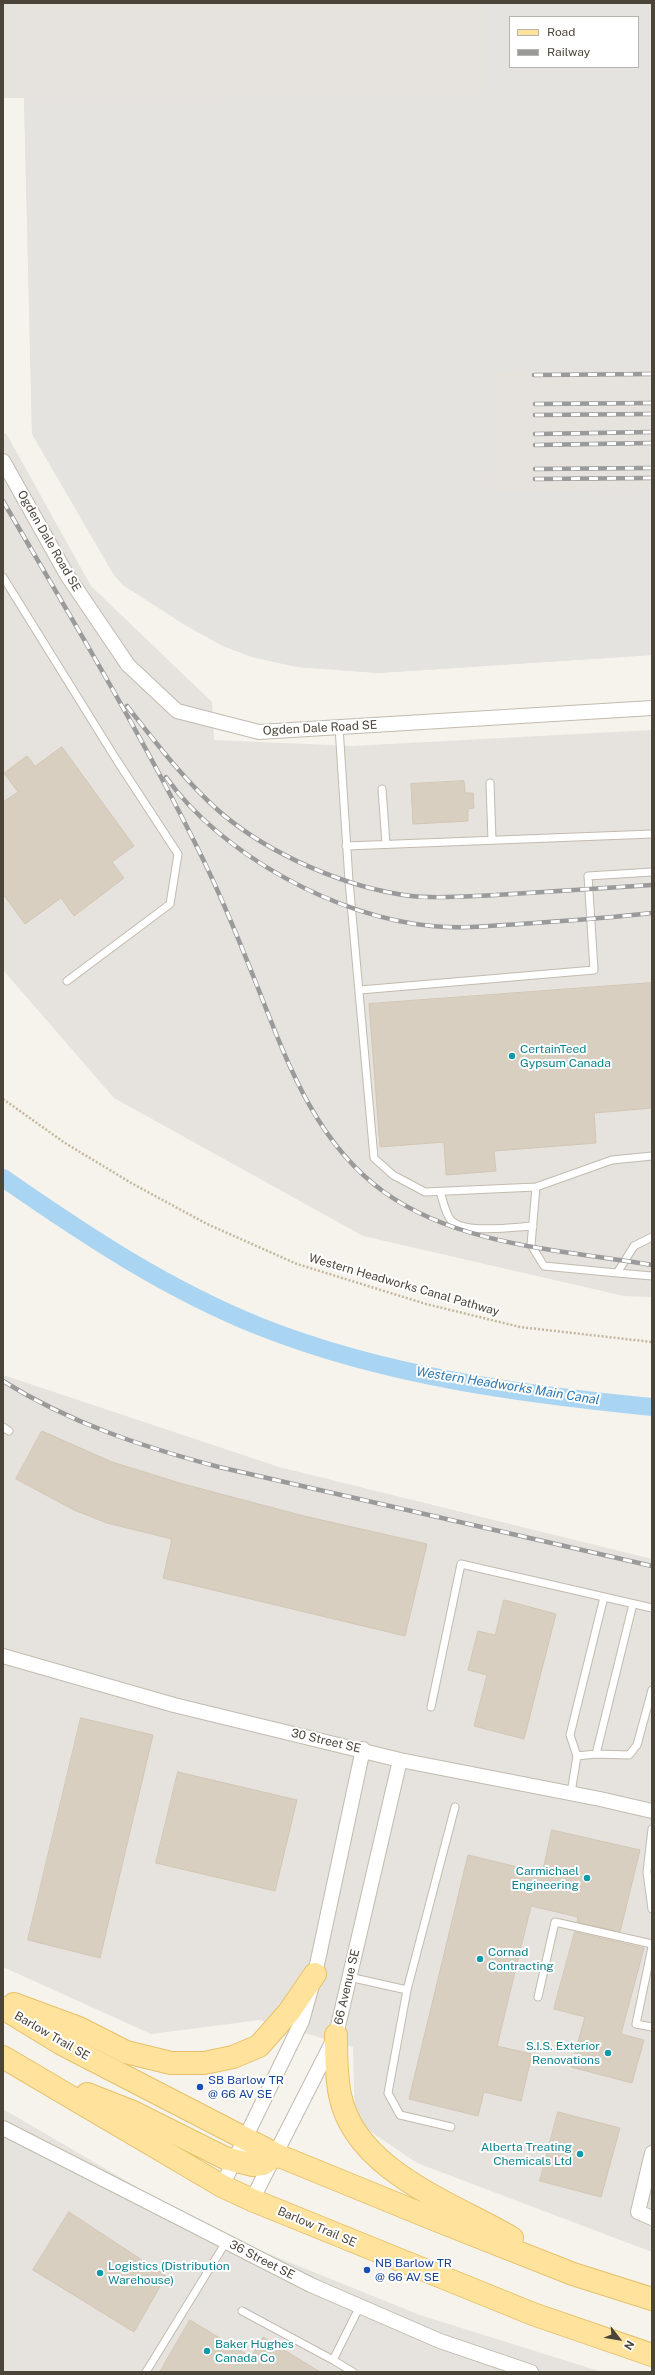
<!DOCTYPE html>
<html>
<head>
<meta charset="utf-8">
<style>
	body { margin:0 }
	#map { position:relative; width:655px; height:2375px; overflow:hidden; background:#f6f3ec; font-family:"Public Sans",sans-serif }
	canvas { display:block }
	.frame { position:absolute; inset:0; border:4px solid #4b4439; pointer-events:none }
	.legend { position:absolute; left:509px; top:16px; width:130px; height:52px; box-sizing:border-box; background:#fff; border:1px solid #b7b4b0; margin:0; padding:5px 7px; list-style:none; font-size:12px; color:#4b4439 }
	.legend li { display:flex; align-items:center; gap:8px; height:20px }
	.legend b { width:20px; border:1px solid #b7b4b0 }
	.north { position:absolute; left:599px; top:2319px; width:40px; height:40px; -webkit-text-stroke:3px #fff; paint-order:stroke; rotate:121deg; font-size:11px; font-weight:700; line-height:16px; text-align:center; color:#4b4439 }
	.north::after { content:''; display:block; margin:auto; width:14px; height:18px; background:#4b4439; clip-path:polygon(50% 0,100% 100%,50% 72%,0 100%) }
</style>
</head>
<body>
<div id="map">
<canvas width="655" height="2375"></canvas>
<div class="frame"></div>
<ul class="legend">
<li><b style="height:5px;background:#ffe39c"></b>Road</li>
<li><b style="height:5px;background:#9a9a9a"></b>Railway</li>
</ul>
<div class="north">N</div>
</div>
<script>
const context = document.querySelector('canvas').getContext('2d');
context.lineJoin = 'round';
function paint(path, color) {
  context.fillStyle = color;
  context.fill(path, 'evenodd');
}
function strokePath(path, color, width, dash) {
  context.strokeStyle = color;
  context.lineWidth = width;
  context.lineCap = dash ? 'butt' : 'round';
  context.setLineDash(dash || []);
  context.stroke(path);
}
function drawText(font, color, halo, rows, align = 'center') {
  context.font = font + ' "Public Sans",sans-serif';
  context.lineWidth = 4;
  context.setLineDash([]);
  context.textBaseline = 'middle';
  context.strokeStyle = halo;
  context.fillStyle = color;
  for (const [text, x, y, turn = 0] of rows) {
    context.save();
    context.translate(x, y);
    context.rotate((+turn || 0) * Math.PI / 180);
    context.textAlign = isNaN(turn) ? turn : align;
    if (halo) context.strokeText(text, 0, 0);
    context.fillText(text, 0, 0);
    context.restore();
  }
}
paint(new Path2D(`
	M3,3h649v652l-274,18 -81,-6 -45,-10 -29,-11 -38,-21 -62,-40 -9,-10 -82,-141 -8,-336h-21zM510,17h128v50h-128z
	M6,433l85,153 121,116 2,38 138,6 300,-16v567l-28,-1 -261,-60 -249,-138 -111,-128v-535z
	M3,1375l276,92 373,92v693l-235,-89 -62,-42 -2,-74 -93,-27 -109,14 -148,-67z
	M3,2109l209,122 208,84 182,57h-599z`), '#e6e2dd');
paint(new Path2D(`
	M485,3h167v367l-161,1 -4,120 165,-1v165l-274,18 -81,-6 -45,-10 -29,-11 -38,-21 -62,-40 -9,-10 -82,-141 -8,-336 461,-3zM510,17h128v50h-128z`), '#e5e3e0');
strokePath(new Path2D(`
	M3,1178c82,57 165,112 258,149 124,49 259,67 391,80`), '#a9d4f2', 18);
const building = new Path2D(`
	M62,747l72,99 -22,16 12,16 -50,38 -13,-18 -36,26 -22,-30v-92l15,-10 -14,-19 23,-17 8,10z
	M464,781l1,12h8l1,15 -6,1v12l-55,3 -2,-40z
	M652,983v125l-58,5 2,30 -102,8 2,20 -50,4 -2,-33 -64,5 -11,-143z
	M42,1431l70,31 71,22 121,32 123,28 -22,92 -242,-58 9,-39 -65,-16 -33,-13 -58,-31z
	M504,1600l52,14 -32,125 -50,-13 13,-51 -19,-5 10,-39 17,4z
	M81,1718l72,17 -53,223 -72,-18z
	M178,1772l119,28 -22,91 -119,-28z
	M552,1830l88,20 -20,82 -43,-10 1,-5 -47,-11 -34,140 35,8 -11,47 -37,-9 -6,24 -69,-17 59,-244 74,18z
	M575,1932l69,16 -23,86 23,6 -12,43 -61,-16 14,-50 -31,-8z
	M558,2112l62,16 -19,69 -61,-16z
	M69,2212l97,64 -32,56 -101,-62z
	M190,2320l61,37 12,-20 57,35h-160z`);
paint(building, '#d8cfc1');
strokePath(building, '#d3c7b4', 1);
const lane = new Path2D(`
	M3,577l113,182 62,95 -8,50 -103,77
	M339,727l10,154 25,277 19,17 32,17 111,-5 76,-27 40,-4
	M490,783l2,57
	M382,789l4,55
	M346,846l306,-12
	M360,990l234,-20 -6,-94 64,-4
	M536,1187l-5,58 13,21 73,7 17,-27 18,-9
	M440,1192c3,8 5,20 10,27 12,16 65,8 83,7
	M617,1273l35,3
	M3,1427l6,4
	M431,1707l30,-143 191,44
	M596,1754l33,1 8,-10 15,-55
	M577,1756l19,-2 37,-150
	M571,1793l6,-37 -7,-21 34,-138
	M652,1829l-5,43 5,37
	M652,1947l-16,77 16,3
	M349,1977l58,13 48,-183
	M407,1990l-19,103 12,22 51,12
	M538,1997l17,-75 97,22
	M242,2311l91,49
	M146,2372l80,-130
	M353,2372l-20,-12 27,-54`);
const street = new Path2D(`
	M3,461l64,114 61,90 49,46 82,21 393,-24
	M3,1656l171,49 226,55 200,39 52,12
	M3,2128l308,157 129,56 91,31
	M652,2153l-14,59 14,6
	M222,2186l80,-165 13,-47 48,-225
	M252,2200l84,-165 64,-275`);
const primary = new Path2D(`
	M14,2004l65,24 47,24 45,11h33l29,-6 26,-11 30,-34 26,-38
	M3,2008l59,36 215,111 159,65 137,54 79,25
	M336,2035c0,20 0,41 4,60 15,76 113,108 172,143
	M3,2057l219,129 30,14 281,114 119,41
	M87,2094l46,18 92,46 28,7 10,-1 14,-9`);
strokePath(lane, '#c2bbae', 9);
strokePath(street, '#c2bbae', 16);
strokePath(primary, '#e6c16a', 24);
strokePath(new Path2D(`
	M3,1099l62,44 68,41 74,40 90,40 129,40 94,23 132,15`), '#c4b79f', 2.5, [2, 2]);
strokePath(lane, '#fff', 7);
strokePath(street, '#fff', 14);
strokePath(primary, '#ffe39c', 22);
const rail = new Path2D(`
	M534,375l118,-1
	M535,404l117,-1
	M535,415l117,-1
	M535,434l117,-2
	M535,445l117,-2
	M535,469l117,-1
	M535,479l117,-1
	M3,501c67,115 136,229 195,348 21,42 39,86 56,129 31,78 59,163 130,214 75,54 179,58 268,73
	M127,706c29,37 58,75 93,106 50,43 127,76 191,84 28,3 57,0 85,-1 52,-3 104,-7 156,-10
	M166,777c54,77 172,141 266,149 29,3 59,0 88,-2 44,-3 88,-6 132,-11
	M3,1381c67,42 140,66 216,86l433,99`);
strokePath(rail, '#9a9a9a', 4.5);
strokePath(rail, '#fff', 3, [9]);
for (const [x, y, r, color] of [
	[512,1056,4,"#0f9aa8"],
	[587,1878,4,"#0f9aa8"],
	[480,1959,4,"#0f9aa8"],
	[608,2053,4,"#0f9aa8"],
	[200,2087,4,"#1a4fb4"],
	[580,2154,4,"#0f9aa8"],
	[367,2270,4,"#1a4fb4"],
	[100,2273,4,"#0f9aa8"],
	[207,2351,4,"#0f9aa8"]
]) {
  const dot = new Path2D();
  dot.arc(x, y, r, 0, 2 * Math.PI);
  context.fillStyle = color;
  context.fill(dot);
  strokePath(dot, '#fff', 1.5);
}
drawText('12px', '#4b4439', '#fff', [
	["Ogden Dale Road SE",49,541,60],
	["Ogden Dale Road SE",320,728,-3],
	["Western Headworks Canal Pathway",404,1285,16],
	["30 Street SE",326,1741,13],
	["66 Avenue SE",347,1987,-77],
	["Barlow Trail SE",52,2036,30],
	["Barlow Trail SE",317,2227,23],
	["36 Street SE",262,2260,27]
]);
drawText('12px', '#0d838f', '#fff', [
	["CertainTeed",520,1049],
	["Gypsum Canada",520,1063],
	["Carmichael",579,1871,"right"],
	["Engineering",579,1885,"right"],
	["Cornad",488,1952],
	["Contracting",488,1966],
	["S.I.S. Exterior",600,2046,"right"],
	["Renovations",600,2060,"right"],
	["Alberta Treating",572,2147,"right"],
	["Chemicals Ltd",572,2161,"right"],
	["Logistics (Distribution",108,2266],
	["Warehouse)",108,2280],
	["Baker Hughes",215,2344],
	["Canada Co",215,2358]
], 'left');
drawText('12px', '#164399', '#fff', [
	["SB Barlow TR",208,2080],
	["@ 66 AV SE",208,2094],
	["NB Barlow TR",375,2263],
	["@ 66 AV SE",375,2277]
], 'left');
drawText('italic 13px', '#2e7ab2', '#fff', [
	["Western Headworks Main Canal",508,1386,9]
]);
</script>
</body>
</html>
